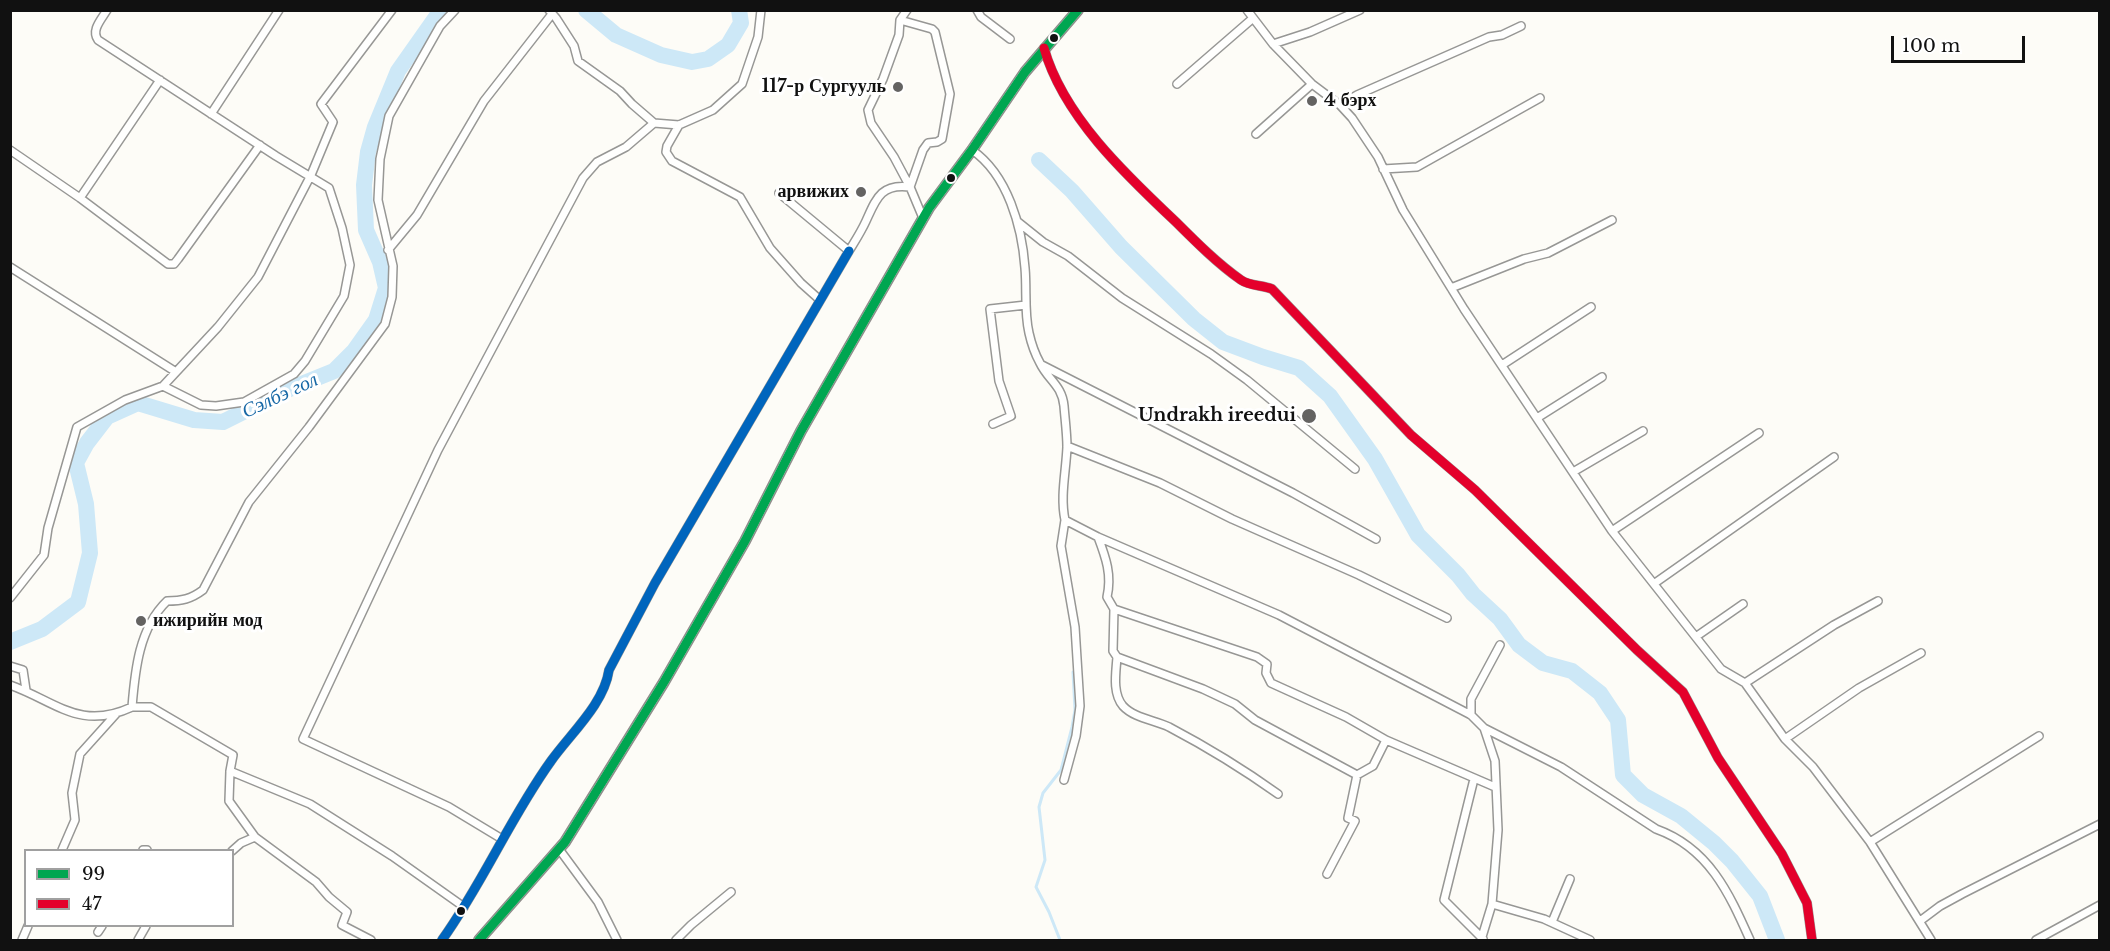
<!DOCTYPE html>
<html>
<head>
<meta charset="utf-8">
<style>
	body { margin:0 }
	#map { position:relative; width:2110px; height:951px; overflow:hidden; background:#fdfcf7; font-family:"Libre Baskerville",serif }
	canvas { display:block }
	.frame { position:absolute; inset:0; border:12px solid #111; pointer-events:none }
	.legend { position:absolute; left:24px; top:849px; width:210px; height:78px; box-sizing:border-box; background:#fff; border:2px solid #a0a0a0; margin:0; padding:8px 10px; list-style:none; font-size:18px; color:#111 }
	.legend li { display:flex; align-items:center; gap:12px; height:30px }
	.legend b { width:30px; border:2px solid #a0a0a0 }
	.scale { position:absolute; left:1891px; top:36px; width:134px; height:27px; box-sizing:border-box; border:3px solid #111; border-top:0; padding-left:8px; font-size:18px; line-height:21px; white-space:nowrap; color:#111; -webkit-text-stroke:4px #fff; paint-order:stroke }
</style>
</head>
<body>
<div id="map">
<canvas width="2110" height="951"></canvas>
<div class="frame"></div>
<ul class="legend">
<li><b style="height:8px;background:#00a651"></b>99</li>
<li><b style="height:8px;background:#e4002b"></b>47</li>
</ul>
<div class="scale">100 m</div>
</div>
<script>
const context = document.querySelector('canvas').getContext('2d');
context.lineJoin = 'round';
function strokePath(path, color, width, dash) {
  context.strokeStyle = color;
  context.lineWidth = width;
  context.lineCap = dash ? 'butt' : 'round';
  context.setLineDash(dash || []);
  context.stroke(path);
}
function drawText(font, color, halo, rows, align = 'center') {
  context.font = font + ' "Libre Baskerville",serif';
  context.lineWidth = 6;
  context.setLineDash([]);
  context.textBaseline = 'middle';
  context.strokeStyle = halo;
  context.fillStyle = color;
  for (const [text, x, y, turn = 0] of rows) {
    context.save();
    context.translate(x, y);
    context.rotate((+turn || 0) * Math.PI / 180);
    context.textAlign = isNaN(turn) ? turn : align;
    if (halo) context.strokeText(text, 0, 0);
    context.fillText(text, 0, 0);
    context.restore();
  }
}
strokePath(new Path2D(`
	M1060,940l-11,-28 -13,-25 9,-27 -6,-53 4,-14 18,-23 11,-43 3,-17 -2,-38`), '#cde8f7', 3);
strokePath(new Path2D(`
	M586,10l30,25 45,20 31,7 16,-3 20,-14 13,-22 -2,-13
	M1039,160l33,31 49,56 73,72 29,23 40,15 36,11 31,28 45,63 43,76 40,40 15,19 27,25 19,26 24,18 29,8 28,22 18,27 5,55 20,20 38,21 33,27 18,18 28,35 17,44
	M10,642l32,-13 36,-27 12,-49 -4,-49 -10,-41 11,-20 20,-26 31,-14 56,17 29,2 64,-32 47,-19 20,-20 22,-31 10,-32 -6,-26 -14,-32 -2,-45 4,-33 7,-25 23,-56 43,-61`), '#cde8f7', 16);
const minor = new Path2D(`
	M107,10c-6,10 -16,20 -9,30l178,116 53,32 13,40 8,37 -6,31 -39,65 -11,13 -50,28 -28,4 -15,-1 -38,-19
	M549,10l7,8 18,28 4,15 42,30 12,13 22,19 25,2 34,-15 29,-26 16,-47 3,-27
	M907,10l-7,10 -1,15 -16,44 -15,31 3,13 23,34 16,30 13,31
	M977,10l4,7 29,22
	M1247,10l26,34 39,40 28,21 12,13 26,39 25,53 61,99 148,222 109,138 24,14 40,56 28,28 57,75 61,98
	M1273,44l37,-12 50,-22
	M1044,48c19,68 82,127 132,174 20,20 42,42 65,58 9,6 21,5 31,9l139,146 64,55 162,160 46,42 35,66 64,96 25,49 5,37
	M1177,84l75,-65
	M1340,105l17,-10 132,-58 13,-2 19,-9
	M211,114l68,-104
	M679,125l-12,21 -1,6 6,9 68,36 30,51 31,35 19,17
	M1256,134l56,-50
	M10,150l70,48 88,66h6l4,-5 82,-114
	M972,150c36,25 50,77 53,118 2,22 -1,44 4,65 2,9 6,21 11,30 8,17 22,22 24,43 1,13 3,28 3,41 -1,25 -7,49 -2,73l33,17 181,78 192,100 13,13 11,33 3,69 -6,74 -11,36
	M1383,169l34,-2 123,-69
	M779,193l70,58c6,-10 12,-19 17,-30 10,-22 15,-38 44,-34l13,-37 5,-7 9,-1 5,-3 8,-45 -15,-62 -3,-3 -32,-9
	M80,198l80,-118
	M1018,222l25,20 25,14 54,42 89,56 36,26 108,89
	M388,250l29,-35 67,-114 68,-87
	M10,267l166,105
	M1451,288l73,-29 24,-6 64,-33
	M1042,365l251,128 83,46
	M1502,365l89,-58
	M1537,418l65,-41
	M993,424l18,-8 -12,-35 -9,-72 36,-4
	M1067,446l93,37 72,36 127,56 88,43
	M1573,472l70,-41
	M1612,531l147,-98
	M1098,537c8,21 14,38 9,60l7,12 -1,42 4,6c-1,15 -5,36 6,49 11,12 31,14 46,21 38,20 74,42 109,67
	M1655,583l179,-126
	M10,598l34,-43 4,-27 29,-101 48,-27 38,-14 55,-59 40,-50 53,-102 22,-53 -12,-18 71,-94
	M1114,609l143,48 10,7 -1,9 5,10 75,34 40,23 109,47
	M1697,636l46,-32
	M1117,657l86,32 32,15 20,16 102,55 16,-9 13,-26
	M10,666l13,4 3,20
	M1745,683l89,-58 44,-24
	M10,685c47,17 70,46 122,22
	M1471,715v-16l29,-54
	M1484,728l77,39 95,62c53,19 73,64 94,111
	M1785,739l74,-51 62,-35
	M230,771l80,33 82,52 72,51
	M1474,779l-30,121 39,39
	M1064,780l12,-44 4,-30 -5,-79 -14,-81 4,-26
	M502,839l-53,-32 -146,-68 135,-289 145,-272 14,-16 29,-15 28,-24
	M1870,842l169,-106
	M559,849l39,53 19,38
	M62,850l13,-30 -3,-27 8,-39 36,-40
	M143,850h4
	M232,851l9,-8 14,-6
	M1327,874l28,-53 -7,-3 9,-43
	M1492,904l52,15 46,21
	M1920,921l20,-15 22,-12 138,-70
	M1552,922l18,-43
	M98,932l4,-6
	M22,940l6,-14
	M138,940l8,-14
	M371,940l-29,-15 5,-13 -18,-15 -13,-15 -61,-45 -26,-36 1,-30 3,-16 -82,-48h-19c3,-37 7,-79 35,-106 15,0 24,-2 36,-11l46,-88 60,-75 76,-103 7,-27 1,-31 -15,-66 2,-41 9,-43 51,-90 15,-16
	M442,940c41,-57 68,-122 109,-179 20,-28 53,-57 58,-91l46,-87 194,-332
	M676,940l15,-15 40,-33
	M2036,940l64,-35`);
const secondary = new Path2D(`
	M479,940l86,-98 99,-160 81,-141 56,-110 128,-223 43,-58 53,-78 53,-62`);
strokePath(minor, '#979795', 10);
strokePath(secondary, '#8e8d8b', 12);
strokePath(minor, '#fffffe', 7);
strokePath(secondary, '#f6f4eb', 9);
strokePath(new Path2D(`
	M479,940l86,-98 99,-160 81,-141 56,-110 128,-223 43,-58 53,-78 53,-62`), '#00a651', 9);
strokePath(new Path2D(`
	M1044,48c19,68 82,127 132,174 20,20 42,42 65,58 9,6 21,5 31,9l139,146 64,55 162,160 46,42 35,66 64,96 25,49 5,37`), '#e4002b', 9);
strokePath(new Path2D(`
	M442,940c41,-57 68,-122 109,-179 20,-28 53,-57 58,-91l46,-87 194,-332`), '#0065bd', 9);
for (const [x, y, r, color] of [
	[1054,38,5,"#111"],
	[898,87,6,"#646362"],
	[1312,101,6,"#646362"],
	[951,178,5,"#111"],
	[861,192,6,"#646362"],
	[1309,416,8,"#646362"],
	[141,621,6,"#646362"],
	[461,911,5,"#111"]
]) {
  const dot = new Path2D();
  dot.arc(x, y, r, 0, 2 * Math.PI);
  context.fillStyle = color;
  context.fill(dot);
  strokePath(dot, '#fff', 2);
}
drawText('bold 18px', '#111', '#fff', [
	["117-р Сургууль",886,87],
	["4 бэрх",1324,101,"left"],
	["арвижих",849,192],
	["Undrakh ireedui",1296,416],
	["ижирийн мод",153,621,"left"]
], 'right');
drawText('italic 20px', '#1768a6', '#fff', [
	["Сэлбэ гол",280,396,-25]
]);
</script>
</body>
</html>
